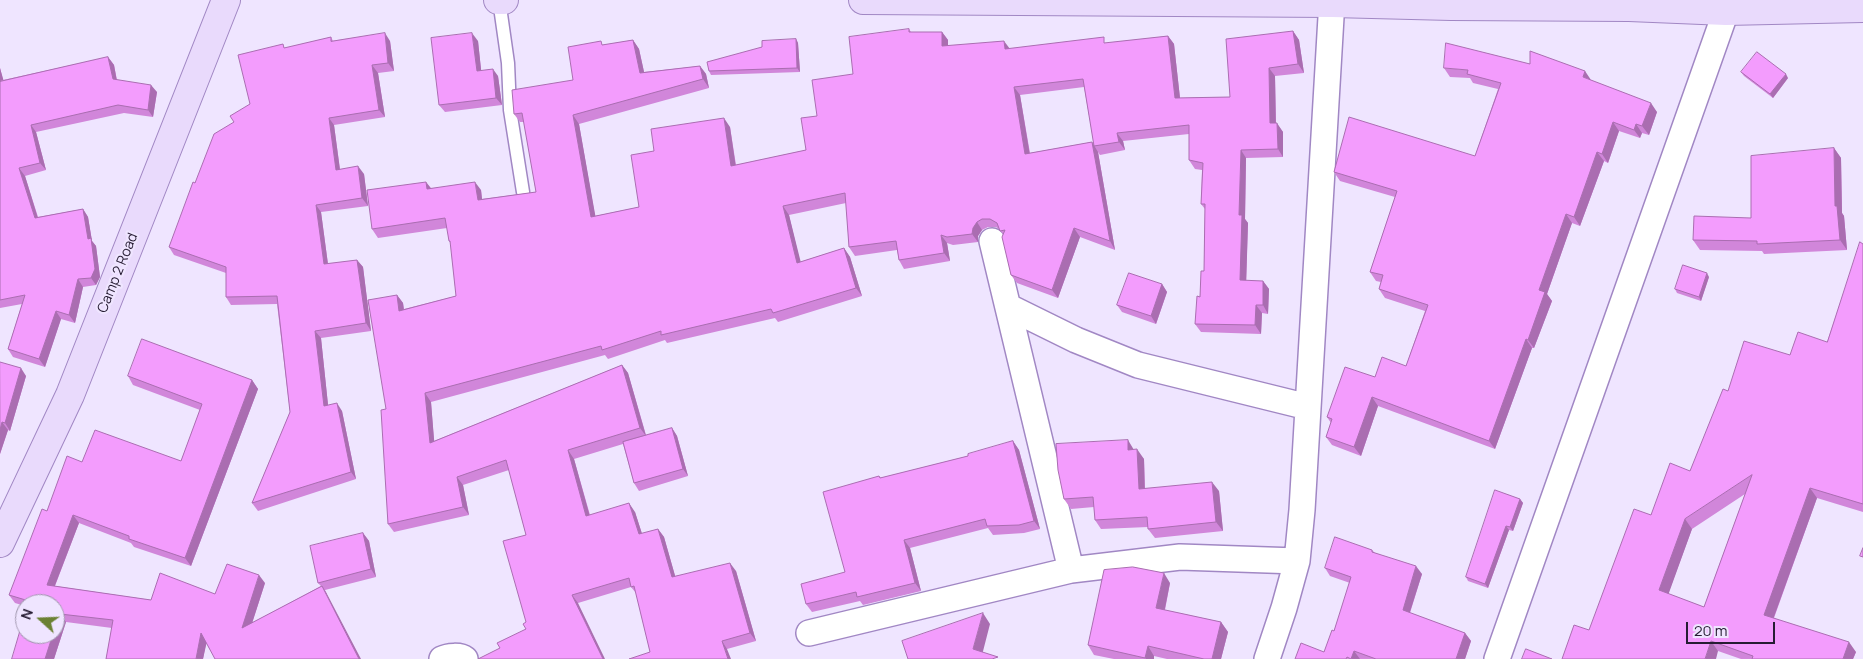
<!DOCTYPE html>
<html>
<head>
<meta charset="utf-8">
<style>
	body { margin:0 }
	#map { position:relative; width:1863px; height:659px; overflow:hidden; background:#efe5ff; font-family:Manrope,sans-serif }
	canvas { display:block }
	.north { position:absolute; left:15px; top:594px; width:50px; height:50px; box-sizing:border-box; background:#efe5ff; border:1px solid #9f95ad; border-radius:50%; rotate:290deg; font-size:14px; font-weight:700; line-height:20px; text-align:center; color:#261c33 }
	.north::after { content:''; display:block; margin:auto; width:18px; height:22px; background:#6b8133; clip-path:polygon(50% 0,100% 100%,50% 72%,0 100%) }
	.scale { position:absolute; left:1686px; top:622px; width:89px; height:22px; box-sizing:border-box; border:2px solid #261c33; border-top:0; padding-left:6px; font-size:15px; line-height:18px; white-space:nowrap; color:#261c33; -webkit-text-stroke:4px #efe5ff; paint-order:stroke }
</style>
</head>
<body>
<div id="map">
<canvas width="1863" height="659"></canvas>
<div class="north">N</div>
<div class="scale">20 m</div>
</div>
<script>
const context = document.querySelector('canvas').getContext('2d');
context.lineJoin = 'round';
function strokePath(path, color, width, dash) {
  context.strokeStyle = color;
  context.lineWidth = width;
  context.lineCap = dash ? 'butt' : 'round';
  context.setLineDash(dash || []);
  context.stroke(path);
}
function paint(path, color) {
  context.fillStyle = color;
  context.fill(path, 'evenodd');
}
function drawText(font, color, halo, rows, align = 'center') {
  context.font = font + ' Manrope,sans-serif';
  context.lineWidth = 4.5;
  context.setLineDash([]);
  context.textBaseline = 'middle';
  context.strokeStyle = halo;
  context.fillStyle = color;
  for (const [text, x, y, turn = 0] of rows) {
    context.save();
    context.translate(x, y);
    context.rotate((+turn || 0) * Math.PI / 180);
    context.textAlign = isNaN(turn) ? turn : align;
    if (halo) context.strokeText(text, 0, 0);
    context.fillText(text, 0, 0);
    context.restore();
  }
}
const lane = new Path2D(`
	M499,0l9,63 2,47 13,82`);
const street = new Path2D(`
	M992,241l79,329
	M1009,307l67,33 62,25 170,42
	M809,633l262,-63 109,-13 117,4
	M442,659c6,-3 18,-4 23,0
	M1267,659l17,-51 13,-47 5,-51 30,-510
	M1497,659l229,-648 2,-11`);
const secondary = new Path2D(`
	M498,0h6
	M863,0l469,3 119,3 178,1 97,4 137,-3
	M0,543l70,-148 156,-395`);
strokePath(lane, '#a187c4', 15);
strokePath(street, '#a187c4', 28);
strokePath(secondary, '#a187c4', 30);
strokePath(lane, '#fff', 12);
strokePath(street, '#fff', 25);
strokePath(secondary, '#e9dafc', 28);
paint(new Path2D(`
	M909,29l2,3h31l6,8v6l62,3 98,-6 60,-7 6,8 6,54 50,-1 63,-66 6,9 5,33 -29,3 1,47 7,9v25l-37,1 -1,61 3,4 -2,58h17l6,8 -1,25 -6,-1 -1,21 -60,-2 -6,-8 9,-53 1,-62 -4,-5 1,-34 -7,-1 -6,-9v-26l-66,7 2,9 -25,5 -2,-3 17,98 -35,-13 -22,61 -41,-15 -6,-8 -8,-41 -3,-4 -4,-3h-8l-6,3 -4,6v6l-25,3 -6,-2 3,18 -46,8 -5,-9 -2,-10 -42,6 -6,-9 -3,-44 -57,12 11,47 44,-14 6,9 12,39 -84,26 -3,-4 -108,25 -2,-3 -57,19 -3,-4 -174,47 3,39 188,-76 6,8 18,62 26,-7 5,8 11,40 -49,15 -5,-8 -11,-39 -49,15 16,56 45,-3 7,22 16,-5 6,8 11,39 61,-5 20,70 -29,8 -77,3 -14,-59 -5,-6 -53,16 -78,45 26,-19v-94l-17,-65 -46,15 6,30 -75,17 -6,-8 -2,-115 11,-114 6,8 1,6 52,-13 -5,-52 -2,-3 -2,-13 -69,10 -6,-9 54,-47 5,6 50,2 1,9 54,-7 -12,-70h-4l-6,-8 59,-34 30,-35 30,-5 6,9 5,23 56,-6 6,8 3,14 -130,36 16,92 44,-9 15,-56 76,-24 6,38 70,-15 11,-34 36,-42zM1084,87l10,57 -2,-2 -62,11 -10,-58z
	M331,37l2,4h57l4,30 -16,2 7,44 -51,8 6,44 24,5 4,32 -47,6 7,52 29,-4 6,7 8,64 -50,7 7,67 14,6 14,68 -98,32 -6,-8 38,-91 -13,-108 -46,1 -5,-8v-24l-52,-18 -5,-8 26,-64 39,-61 16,-18 36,-56z
	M796,39l2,4 2,29 -89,3 -2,-4 53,-24z
	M478,41l3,29 17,6 4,29 -57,7 -6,-7z
	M108,57l6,8 3,15 40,12 -4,25 -29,-4 -88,19 10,38 -21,6 13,41 45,-8 5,8 4,24 4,5 4,31 -4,8 -13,2 -8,36 -14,-4 -16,48 -32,-10 -5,-8 14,-45 -22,4v-240l3,12z
	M1444,68l147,12 66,32 -8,23 -7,-2 -2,5 -21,-7 -11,32 -4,-2 -24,65 -8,-3 -25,71 5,7 -18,47h-2l-37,101 -117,-43 -17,50 -29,-11 -6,-8 5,-14 -4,-6 48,-40 31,-11 19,-55 -40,-13 -6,-9 2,-7 -5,-1 -6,-9 25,-75 -55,-16 -6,-9 141,-16 23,-67 -25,-6 -3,-5 -20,-1z
	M1741,72l47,6 -15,20 -29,-22z
	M1834,148l7,10 1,55 2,3 3,34 -83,4 -2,-3 -62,-1 -7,-10 58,-22z
	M1863,244v268l-46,-14 -43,120 82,34 -3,7h-112l-23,-8 -129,-21 62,-115 39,-44 38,-80 62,-36 37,-13zM1745,494l-41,113 -36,-13 24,-65z
	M1709,277l-8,24 -24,-8 -2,-4z
	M1162,284l5,8 -11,32 -34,-12 -5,-7z
	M0,362l26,14 -16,55 -2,-1 -8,24z
	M128,376l124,4 6,9 -67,177 -57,-19 -3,-4 -52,-20 -24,63 96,14 64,-6 50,-11 -13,40 69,-37 -3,-3 45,-50 6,8 7,36 -51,13 2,4 -121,49 -3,16h-97l6,-31 -46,-6 -12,37h-42l43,-55h-30v2l-10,-3 -6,-8 38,-84 35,-49 99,-1 19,-51 -67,-25z
	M1013,441l6,9 21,79 -16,4 -31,2 -5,-7 -78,20 11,43 -58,14 -3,-4 -48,11 -6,-8 39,-32 34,-96 2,2 87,-22z
	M1134,450l10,9 1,30 74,2 4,40 -68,7 -7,-9v-2l-47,2 -6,-9 -1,-13 -23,2 -7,-10z
	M1520,499l3,4 -10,28 -4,-1 -21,58 -20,-7 -2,-4z
	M1372,550l3,3 47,21 -12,39 55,20 6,8 -6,18h-170l29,-7 10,-21 16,-48 -20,-7 -5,-8z
	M1170,583l-5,27 56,12 7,10 -7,27h-54l-13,-3v3h-40l-20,-4 -6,-10z`), '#d186da');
paint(new Path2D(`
	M1293,31l6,9 5,33 -6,-9z
	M942,32l6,8v15l-6,-9z
	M385,33l5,8 4,30 -6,-8z
	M472,33l6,8 4,37 -5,-7z
	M1168,36l6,8 7,63 -6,-9z
	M796,39l2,4 2,29 -3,-4z
	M633,40l6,9 7,32 -6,-8z
	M1004,41l6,8h-5z
	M108,57l6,8 4,22 -5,-8z
	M372,65l6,8 7,44 -6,-7z
	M700,66l6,8 3,14 -6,-9z
	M0,68l6,21 -6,-9z
	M1269,68l6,8 1,56 -6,-9z
	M493,69l5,7 4,29 -6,-7z
	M1585,71l6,9 -8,-3z
	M1786,74l2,4 -15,20 -3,-4z
	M151,85l6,7 -4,25 -5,-7z
	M1014,87l6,8 11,67 -6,-8z
	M1651,103l6,9 -8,23 -7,-9z
	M573,115l6,9 18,101 -6,-8z
	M329,118l5,7 7,53 -5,-8z
	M724,118l6,9 7,48 -6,-9z
	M1613,122l6,9 -11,32 -6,-9z
	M1277,123l6,9v25l-5,-8z
	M1636,124l6,9 -2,5 -6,-8z
	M31,125l5,7 10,38 -6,-7z
	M1117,133l6,8 2,9 -6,-8z
	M1092,142l6,10 17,98 -5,-9z
	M1834,148l7,10 1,55 2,3 3,34 -7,-10 -5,-34z
	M1241,150l5,8 -1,61 3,4 -2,66 -6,-9 -1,-65z
	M1597,152l7,9 -24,65 -6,-9z
	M358,166l6,8 4,32 -6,-8z
	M19,168l6,8 15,49 -5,-7z
	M426,182l6,8 -5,-1z
	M475,182l6,8 2,18 -5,-8z
	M316,205l5,7 8,60 -5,-8z
	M783,206l6,9 14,56 -6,-8z
	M83,209l5,8 4,24 4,5 4,31 -4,8 -5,-7 -3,-39z
	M1566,214l6,9 -25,71 5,7 -18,47 -6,-8 11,-50z
	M977,222l5,8 -4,6v6l-6,-8 1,-6z
	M1074,228l6,9 -22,61 -6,-8z
	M941,235l6,8 3,18 -6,-8z
	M844,248l6,9 12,39 -6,-8z
	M357,260l6,7 8,64 -5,-8z
	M1707,273l2,4 -8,24 -2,-4z
	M78,279l5,8 -8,36 -6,-8z
	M1263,281l6,8 -1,25 -5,-9z
	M1162,284l5,8 -11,32 -5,-8z
	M397,295l6,8 2,16 -6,-8z
	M1256,305l6,8 -1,21 -6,-9z
	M56,311l5,8 -16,48 -6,-8z
	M315,331l6,7 8,76 -5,-8z
	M1526,339l6,9 -37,101 -6,-8z
	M622,365l6,8 18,63 -6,-8z
	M21,368l5,8 -16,55 -5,-8z
	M252,380l6,9 -67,177 -6,-8z
	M425,393l6,9 4,49 -5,-8z
	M1372,397l6,9 -17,50 -7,-9z
	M337,403l5,8 14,68 -5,-7z
	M2,422l6,8 -8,24v-24z
	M672,428l5,8 11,40 -5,-7z
	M1128,440l6,10h-6z
	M1013,441l6,9 21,79 -6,-8z
	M1137,449l7,10 1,40 -6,-10z
	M568,450l6,9 18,65 -6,-8z
	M457,477l6,8 6,30 -6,-8z
	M1212,482l7,9 4,40 -7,-9z
	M1810,488l7,10 -46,127 -7,-10z
	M1520,499l3,4 -10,28 -3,-4z
	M629,503l6,9 10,31 -6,-9z
	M73,515l6,8 -27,70 -5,-8z
	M1685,519l7,10 -26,72 -7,-11z
	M1506,526l3,4 -21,58 -3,-4z
	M658,529l6,8 14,49 -6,-9z
	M363,533l6,8 7,36 -5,-8z
	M904,540l6,8 11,43 -6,-8z
	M730,563l6,8 20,70 -6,-8z
	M1416,566l6,8 -14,44 -5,-8z
	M1164,573l6,10 -7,35 -7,-10z
	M259,575l6,8 -17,53 -6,-8z
	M322,586l5,8 34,65h-2z
	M572,595l6,8 27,56h-2z
	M983,613l7,11 -9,35 -8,-10z
	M60,614l6,8 -12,37h-9l8,-25h2v-5z
	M1221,622l7,10 -7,27h-9z
	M201,633l6,8 -4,18h-7z
	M1465,633l6,8 -6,18h-9z
	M722,641l5,8 4,10h-3z
	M1711,641l7,10 -2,8h-11z
	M1849,642l7,10 -3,7h-10z
	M1148,646l6,10v3h-8l-1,-1z
	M1354,651l6,8h-9z`), '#aa6db1');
const building = new Path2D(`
	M909,29v3h33v14l62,-5 1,8 99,-12v6l64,-7 7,62 55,-1 -4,-58 67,-8 5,33 -29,4 1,55h7l1,26 -37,1 -2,65h3l-2,65 23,1v24h-7l-1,20 -60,-1 2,-28 3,1 1,-26h3l1,-67h-4l2,-41 -14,-3v-35l-72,8 2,9 -25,4 -11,-67 -69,8 11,67 67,-12 18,99 -36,-13 -22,62 -41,-15 -9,-38 3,-7 -5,1 -3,-8 -7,-4h-8l-5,3 -4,6 -1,6 -25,3 -6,-2 3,18 -45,7 -3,-19 -47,6 -4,-54 -62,13 14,57 47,-15 12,40 -83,25 -2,-4 -110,26v-4l-59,19 -1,-4 -176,47 5,50 192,-78 18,63 -72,22 18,66 43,-13 10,31 19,-5 14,48 58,-14 20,70 -28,8 6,18h-99l21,-7 -16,-66 -3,1 -2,-9 -57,17 31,64h-125l22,-11 -3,-5 29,-14 -3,-5 3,-2 -23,-81 23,-6 -20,-75 -49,17 6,30 -75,17 -7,-114 5,-1 -18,-109 29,-5 2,16 57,-15 -6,-55h-1l-4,-23 -73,11 -5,-39 59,-8 1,7 48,-7 3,18 58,-8 -14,-79 -8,1 -2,-24 61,-10 -5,-33 33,-6 1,4 31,-5 7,33 60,-7 3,13 -130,36 18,102 48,-10 -8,-52 23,-4 -3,-22 73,-11 7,48 75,-16 -5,-32 16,-2 -5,-36 41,-6 -4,-37z
	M385,33l3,30 -16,2 7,45 -50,8 7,52 22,-4 4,32 -46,7 8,59 33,-4 9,63 -51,8 9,75 13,-3 14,69 -99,31 38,-91 -13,-116 -51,1v-30l-57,-20 24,-65 2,1 19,-49 20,-12 -4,-6 20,-12 -12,-49 45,-11 1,4 47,-11v4z
	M472,33l5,38 16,-2 3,29 -57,7 -8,-67z
	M796,39l1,29 -88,3 -2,-9 55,-15v-6z
	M1446,43l84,21v-13l55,20 -2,6 68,26 -9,23 -6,-2 -2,6 -21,-8 -11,32 -5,-2 -23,65 -8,-3 -27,76 6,2 -17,48 -2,-1 -37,102 -117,-44 -18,50 -28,-10 6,-18 -5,-2 18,-50 30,10 7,-20 24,9 22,-61 -49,-16 4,-14 -13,-3 27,-81 -63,-19 15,-55 126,39 26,-73 -34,-9 1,-4 -24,-2z
	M1757,52l29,22 -16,20 -29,-22z
	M108,57l5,22 38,6 -3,25 -30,-5 -87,20 9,38 -21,5 16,50 48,-9 5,30 3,-1 4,31 -4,9 -13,1 -9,36 -13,-4 -17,48 -31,-10 17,-54 -25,5v-220v1z
	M1834,148l1,58h2l3,34 -83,4v-3l-64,-1 1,-24 57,2v-62z
	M1860,242l3,2v260l-53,-16 -46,127 85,27 -6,17h-91l1,-3 -42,-15 -6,18h-143l12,-34 15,5 45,-121 17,6 19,-52 20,8 33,-82 5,2 16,-50 46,14 8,-23 29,10zM1752,475l-48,132 -45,-17 26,-71z
	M1683,265l24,8 -8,24 -24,-8z
	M1129,273l33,11 -11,32 -34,-11z
	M142,339l110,41 -67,178 -56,-19v-3l-56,-21 -26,70 104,15 9,-27 55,21 12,-30 32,11 -17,53 80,-42 37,73h-144l-14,-26 -5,26h-90l7,-39 -53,-6 -5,15v-25h-27l1,-3 -20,-6 33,-86 5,2 20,-55 15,6 13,-32 86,31 21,-57 -74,-28z
	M0,362l21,6 -16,55 -3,-1 -2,8z
	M672,428l11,41 -49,14 -11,-41z
	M1128,440v10l9,-1 2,40 73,-7 4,40 -68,7 -1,-12 -52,3 -2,-23 -29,2 -6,-29 -2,-26z
	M1013,441l21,80 -15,4 -32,1 -2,-7 -81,21 11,43 -58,14 -1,-5 -50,12 -5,-20 44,-12 -22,-80 56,-16 1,2 88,-22v-2z
	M1495,490l25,9 -10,28 -4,-1 -21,58 -19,-7z
	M363,533l8,36 -53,14 -8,-37z
	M1335,537l37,13v2l44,14 -13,44 62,23 -9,26h-80l-22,-8 -3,8 -4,-2 -1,2h-51l6,-16 23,9 8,-22 2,1 17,-54 -26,-9z
	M1863,548v9l-3,-1z
	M1133,567l31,6 -8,35 65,14 -9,37h-8l-56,-13 -3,12 -57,-13 16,-75z
	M983,613l-10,36 25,8 -6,2h-84l-6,-18z
	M25,614v20h28l-8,25h-33z
	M1526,649l26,10h-30z`);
paint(building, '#f39cfd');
strokePath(building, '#aa6db1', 1);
drawText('14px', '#261c33', '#efe5ff', [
	["Camp 2 Road",118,273,-68]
]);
</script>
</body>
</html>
